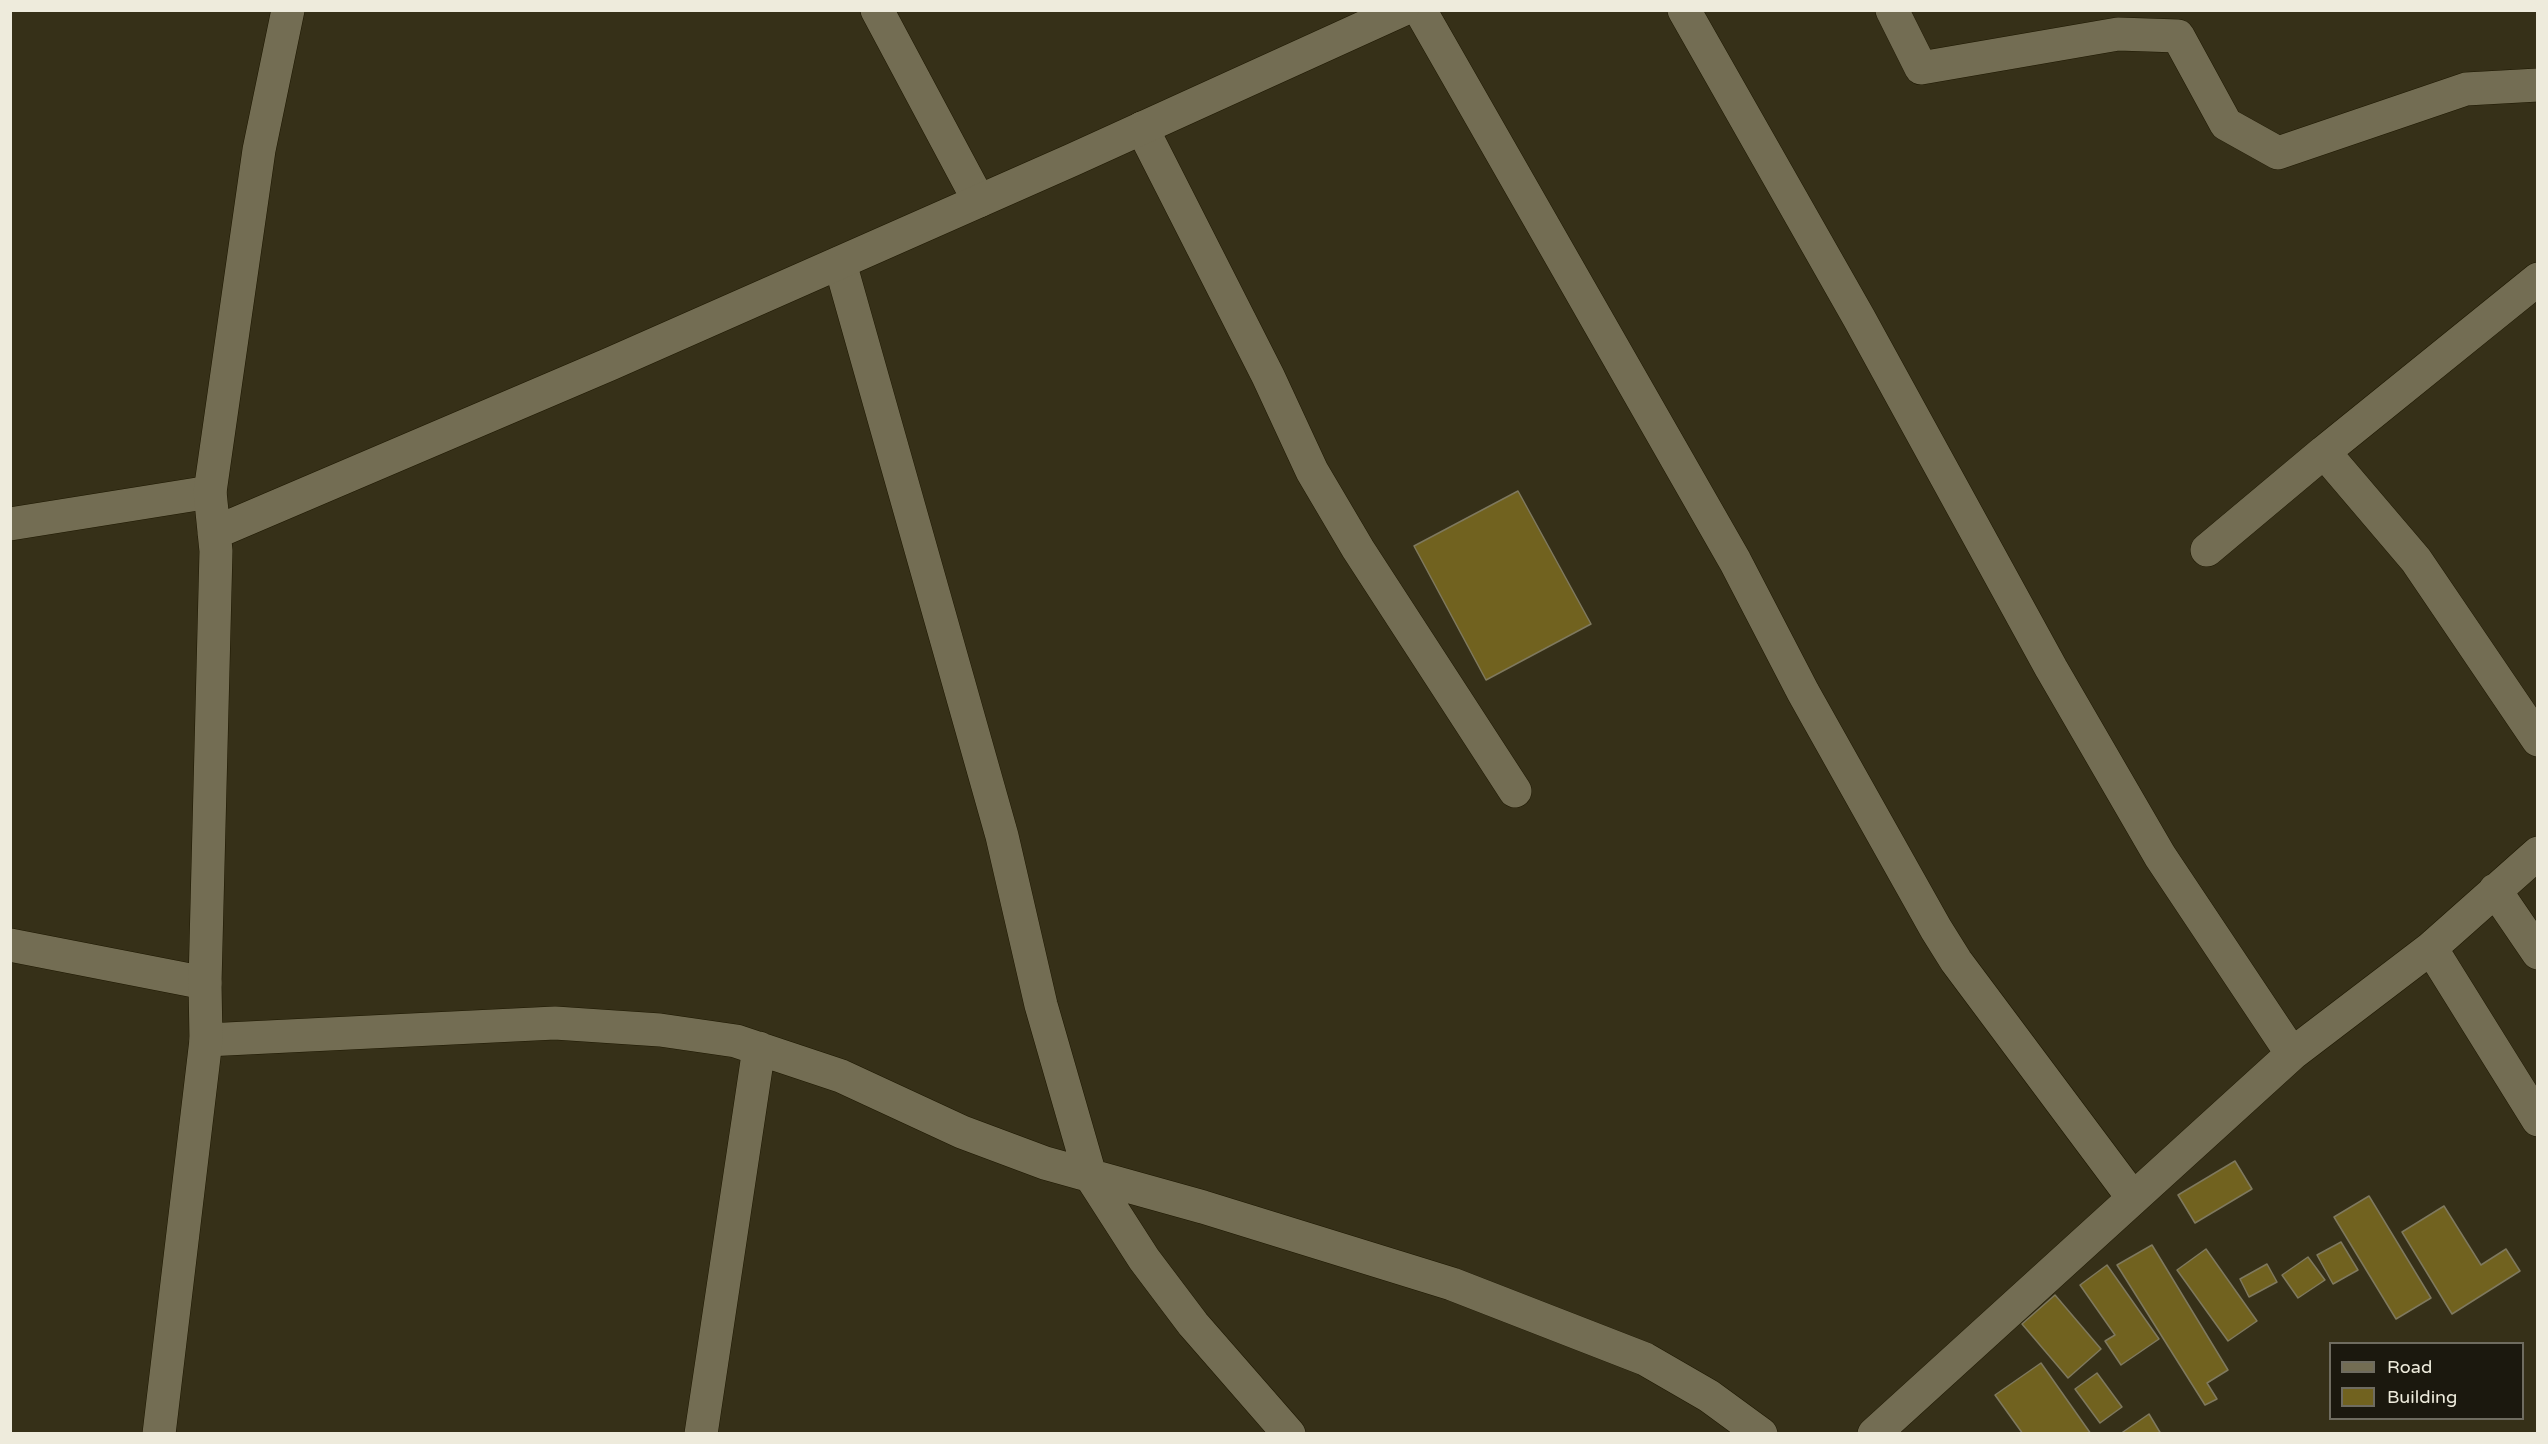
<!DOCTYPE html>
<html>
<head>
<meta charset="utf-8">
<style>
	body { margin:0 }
	#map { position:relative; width:2548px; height:1444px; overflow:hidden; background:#363018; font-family:"Varela Round",sans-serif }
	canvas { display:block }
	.frame { position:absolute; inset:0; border:12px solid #eeebdc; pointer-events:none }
	.legend { position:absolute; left:2329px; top:1342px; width:195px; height:78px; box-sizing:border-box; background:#1b180e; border:2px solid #6f6c60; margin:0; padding:8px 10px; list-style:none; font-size:18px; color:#eeebdc }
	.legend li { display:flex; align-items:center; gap:12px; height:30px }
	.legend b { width:30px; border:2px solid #6f6c60 }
</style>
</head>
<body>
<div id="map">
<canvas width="2548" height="1444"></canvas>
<div class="frame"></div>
<ul class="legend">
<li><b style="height:8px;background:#736d53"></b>Road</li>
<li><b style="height:16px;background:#71621f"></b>Building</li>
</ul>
</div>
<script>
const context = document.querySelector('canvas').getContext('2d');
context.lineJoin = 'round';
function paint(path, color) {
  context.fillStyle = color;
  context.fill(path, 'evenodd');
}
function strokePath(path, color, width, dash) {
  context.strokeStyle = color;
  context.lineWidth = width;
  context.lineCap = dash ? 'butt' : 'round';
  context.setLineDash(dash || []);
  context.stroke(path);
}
const building = new Path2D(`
	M1518,491l73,133 -105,56 -72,-134z
	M2235,1161l17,28 -57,34 -17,-28z
	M2369,1196l62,102 -35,21 -62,-102z
	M2444,1206l37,59 25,-16 14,22 -68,43 -50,-82z
	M2341,1242l17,28 -25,14 -16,-29z
	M2152,1245l76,125 -21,13 10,16 -12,6 -88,-140z
	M2206,1249l51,72 -29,20 -51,-71z
	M2308,1257l17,23 -27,18 -16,-23z
	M2267,1264l10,18 -28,15 -9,-18z
	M2107,1265l52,74 -38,26 -16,-24 10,-6 -35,-50z
	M2055,1295l46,54 -33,29 -46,-54z
	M2041,1363l50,71h-68l-28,-39z
	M2097,1373l25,34 -22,16 -25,-34z
	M2149,1414l12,20h-41z`);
paint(building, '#71621f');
strokePath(building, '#7f795e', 1.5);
const minor = new Path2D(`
	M877,10l102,191
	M1420,10l315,551 68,131 133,237 20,32 177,237
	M1684,10l175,308 192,350 109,188 132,198
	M1892,10l29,58 197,-34 60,2 48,88 52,29 188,-64 72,-4
	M1142,128l126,248 44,95 46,78 157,242
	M840,263l162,573 39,169 49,170 54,84 49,65 96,110
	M2324,452l214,-173
	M10,524l200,-32
	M2207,550l117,-98 92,108 122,180
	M2495,890l43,63
	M10,945l195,38
	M2431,948l107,172
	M206,1040l349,-17 105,7 76,11 105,35 121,56 83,31 158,44 249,77 193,75 64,37 52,38
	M701,1434l58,-386
	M1874,1434l418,-380 139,-106 107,-95`);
const tertiary = new Path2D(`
	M214,533l396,-169 462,-204 330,-150
	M159,1434l47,-394 -1,-57 11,-432 -6,-59 49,-342 29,-140`);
strokePath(minor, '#1e1802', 34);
strokePath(tertiary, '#1e1802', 34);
strokePath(minor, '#736d53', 33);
strokePath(tertiary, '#736d53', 33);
</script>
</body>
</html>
